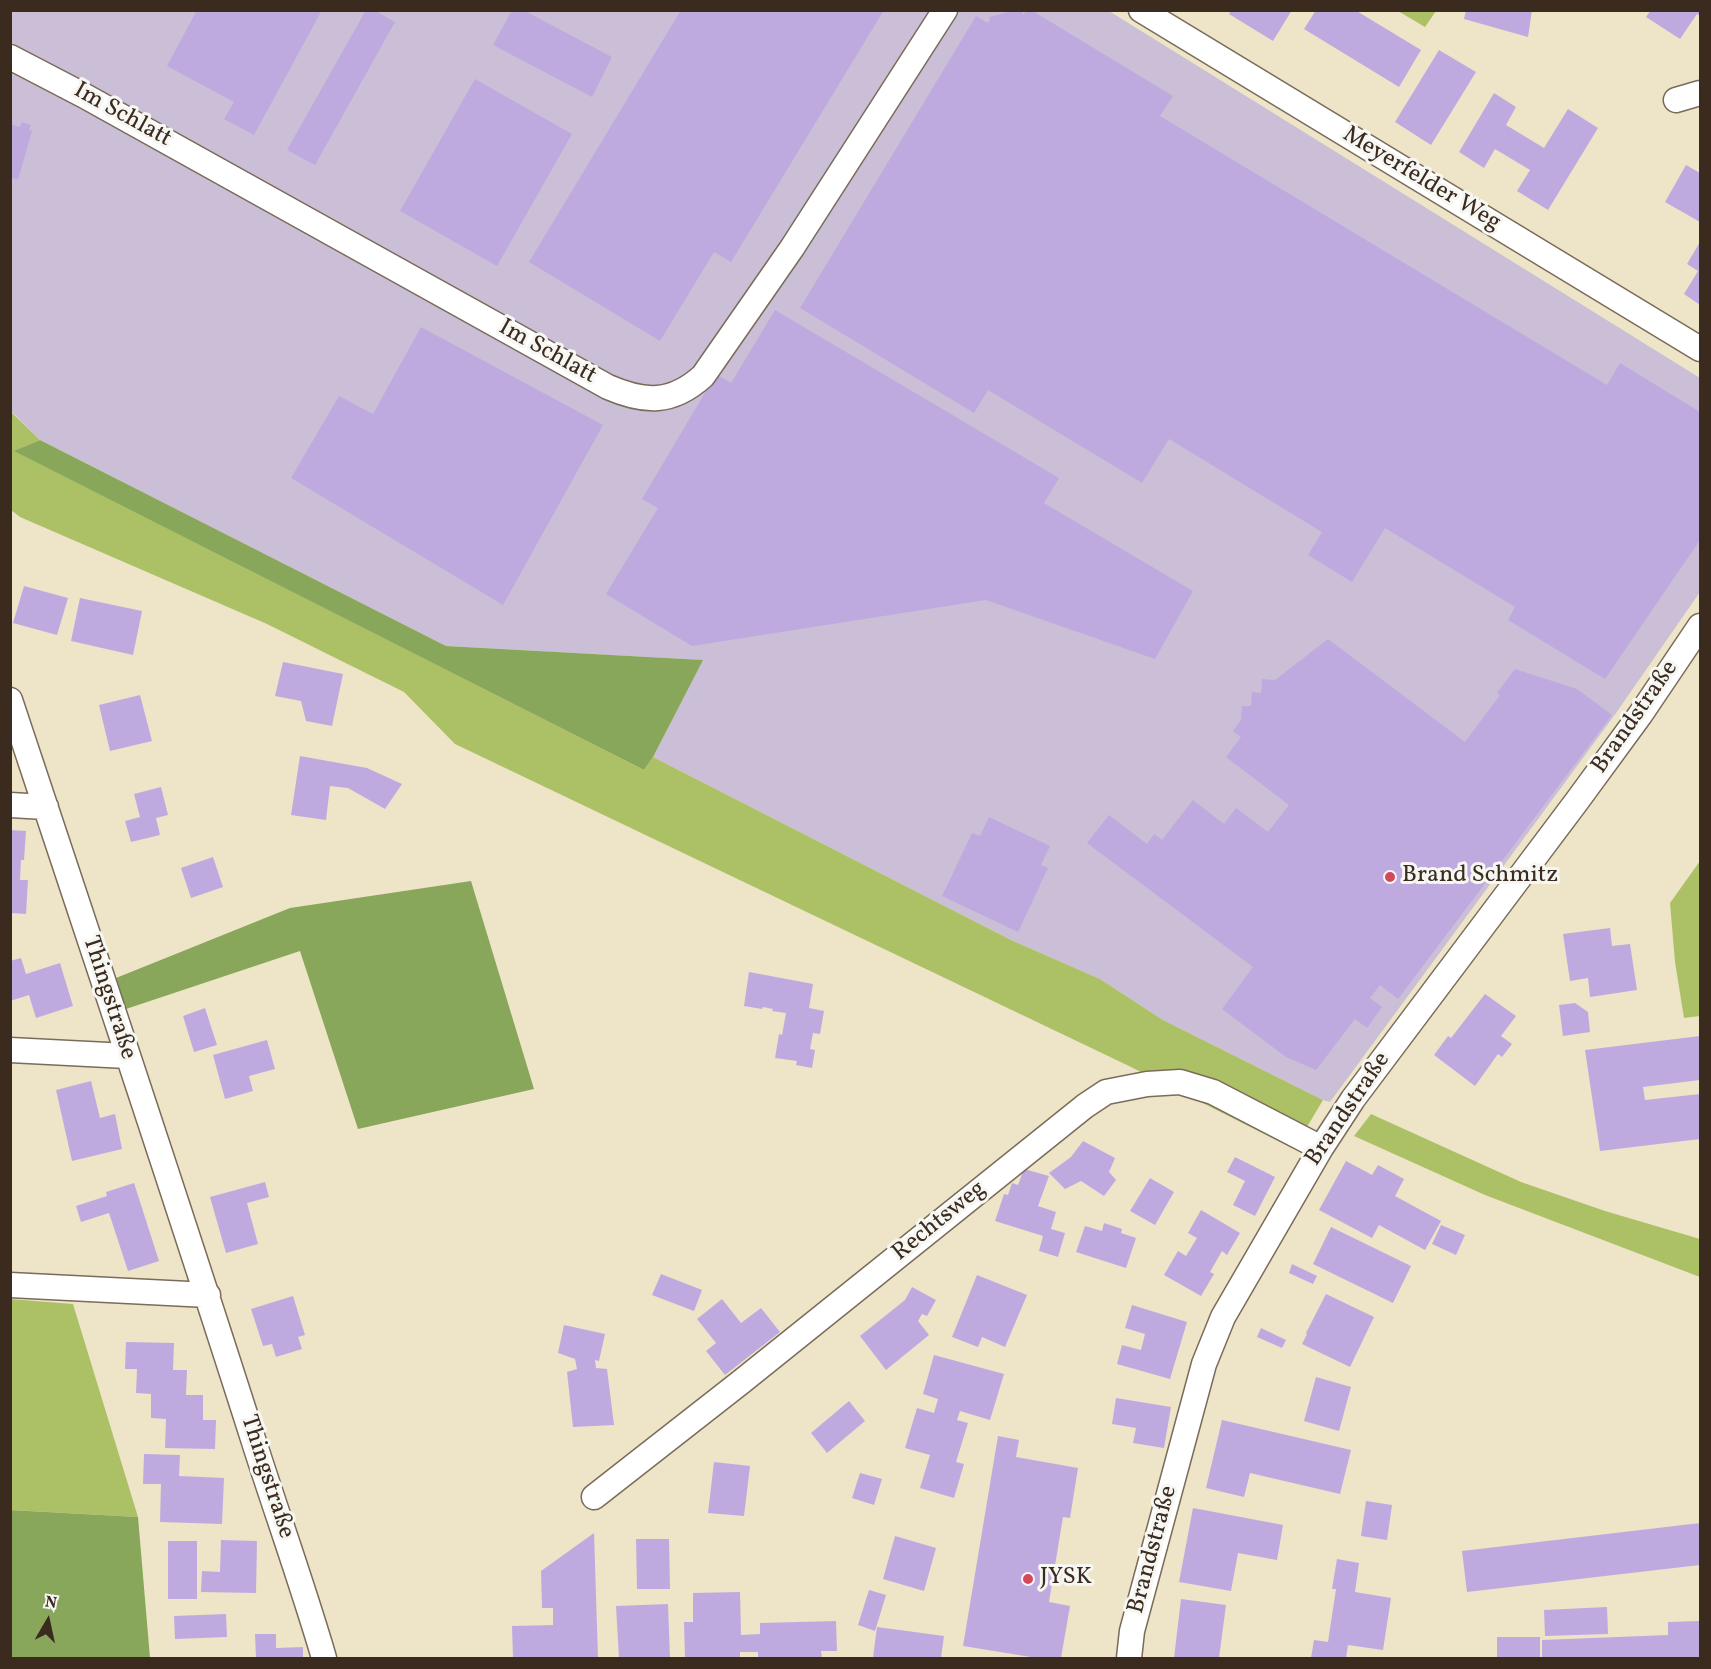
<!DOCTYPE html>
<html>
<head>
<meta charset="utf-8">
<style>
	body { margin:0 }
	#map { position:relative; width:1711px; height:1669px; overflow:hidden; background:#eee4c8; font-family:Vollkorn,serif }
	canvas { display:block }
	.frame { position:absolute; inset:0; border:12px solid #3b2a1e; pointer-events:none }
	.north { position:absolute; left:18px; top:1591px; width:60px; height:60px; -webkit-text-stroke:4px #f6f6f2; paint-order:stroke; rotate:9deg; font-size:16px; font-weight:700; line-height:24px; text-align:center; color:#3b2a1e }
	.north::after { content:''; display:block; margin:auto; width:21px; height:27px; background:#3b2a1e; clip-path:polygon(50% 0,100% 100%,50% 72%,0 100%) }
</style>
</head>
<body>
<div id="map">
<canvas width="1711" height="1669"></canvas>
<div class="frame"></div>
<div class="north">N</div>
</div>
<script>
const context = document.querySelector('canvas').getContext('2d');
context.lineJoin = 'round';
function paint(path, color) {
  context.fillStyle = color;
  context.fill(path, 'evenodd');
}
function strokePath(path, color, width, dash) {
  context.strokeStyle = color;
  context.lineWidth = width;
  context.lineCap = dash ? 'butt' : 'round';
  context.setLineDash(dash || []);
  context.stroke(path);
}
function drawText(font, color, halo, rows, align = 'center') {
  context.font = font + ' Vollkorn,serif';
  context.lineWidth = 6;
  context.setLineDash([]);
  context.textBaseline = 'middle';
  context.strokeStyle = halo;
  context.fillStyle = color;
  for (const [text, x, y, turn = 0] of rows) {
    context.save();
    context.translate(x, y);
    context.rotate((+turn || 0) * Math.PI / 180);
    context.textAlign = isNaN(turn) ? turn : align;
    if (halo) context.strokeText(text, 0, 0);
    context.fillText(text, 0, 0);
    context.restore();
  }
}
paint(new Path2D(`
	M10,11h1099l591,367v214l-84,121 -286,389 -7,-2 -160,-80 -63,-41 -89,-39 -358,-183 49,-97 -256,-14 -406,-206 -29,-29z`), '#cabfd6');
paint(new Path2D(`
	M1398,11h38l-11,16z
	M10,411l30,29 -25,11 629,319 9,-13 358,183 89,39 63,41 160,80 -29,49 -165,-83 -674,-322 -51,-52 -137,-68 -247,-107 -9,-7z
	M1700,861v155l-16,2 -9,-56 -5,-59z
	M1371,1114l150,68 84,29 95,28v38l-215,-82 -131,-59z
	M10,1299l63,5 65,213 -127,-7z`), '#acc165');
paint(new Path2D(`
	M40,440l406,206 257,14 -50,97 -9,13 -630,-319z
	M471,881l63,208 -176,40 -58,-178 -174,58 -10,-31 174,-70z
	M10,1510l128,7 12,141h-139z`), '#89a75a');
paint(new Path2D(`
	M197,10h125l-68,125 -30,-16 10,-17 -67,-36z
	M366,10h8l21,12 -80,143 -28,-15z
	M512,10h11l89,47 -20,40 -99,-52z
	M681,10h203l-153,252 -17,-10 -54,89 -131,-79z
	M1016,10h5l3,5 2,-5h5l142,86 -13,20 447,269 13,-22 80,49v128l-95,139 -97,-59 7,-13 -130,-79 -33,54 -44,-27 14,-23 -153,-93 -27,44 -154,-93 -14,23 -174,-105 176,-292 12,7 2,-3 -1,-3z
	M1231,10h61l-19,31 -44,-27z
	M1316,10h39l66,40 -22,37 -95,-58z
	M1466,10h66l-4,27 -64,-18z
	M1651,10h49v6l-3,-2 -17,25 -34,-22z
	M1439,50l37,22 -45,73 -36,-23z
	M475,79l97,55 -75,132 -97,-55z
	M1494,93l22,14 -10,18 38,23 24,-39 30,19 -50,82 -31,-19 13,-21 -35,-21 -11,19 -25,-16z
	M22,122l9,3 -2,5 3,1 -14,49 -8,-3v-53l10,3z
	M1686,165l14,8v49l-35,-20z
	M1700,242v63l-16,-11 14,-23 -11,-7z
	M775,310l284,168 -15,25 149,88 -38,68 -169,-59 -294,46 -86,-52 52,-86 -16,-9 74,-125 15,9z
	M421,327l182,98 -100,180 -212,-127 48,-82 34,18z
	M24,586l44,12 -11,37 -44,-12z
	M80,598l62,13 -9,44 -62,-14z
	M1328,639l137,103 35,-47 -3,-2 18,-24 62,20 35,26 -214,284 -18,-14 -10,13 12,9 -15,21 -12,-9 -39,51 -30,-13 -64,-48 31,-42 -166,-124 22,-28 38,29 7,-10 8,6 31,-40 31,24 12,-16 32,24 21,-27 -63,-48 15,-20 -8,-6 8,-11 1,-14h9l1,-14 9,1 1,-14 13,1z
	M283,662l60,12 -11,52 -26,-5 -5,-20 -26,-5z
	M140,695l12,46 -42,10 -11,-46z
	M300,756l67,12 35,16 -17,25 -37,-21 -18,-2 -4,34 -35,-5z
	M161,787l7,28 -12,3 4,17 -29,7 -6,-21 15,-4 -6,-23z
	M989,817l61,29 -9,19 7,3 -30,64 -76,-36 30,-63 8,3z
	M10,830l16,1 -2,29h-3l-1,20h8l-2,34 -16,-1z
	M213,857l10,30 -32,11 -10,-30z
	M1610,928l2,18 18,-2 7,46 -47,7 -2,-19 -18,3 -7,-47z
	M21,958l5,16 34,-11 13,43 -37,12 -7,-23 -19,6v-40z
	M749,972l64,12 -4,24 15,3 -4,23 -7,-1 -3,16 5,1 -3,18 -16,-3 1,-4 -22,-3 4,-24 3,1 4,-22 -14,-2 1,-2 -10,-2 -1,2 -18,-3z
	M1485,994l31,22 -15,20 11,8 -10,13 -4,-3 -23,32 -41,-31 14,-19 3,2z
	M1575,1003l13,9 2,20 -27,4 -4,-31z
	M205,1008l12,37 -23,7 -11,-36z
	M1700,1036v44l-57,7 2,13 55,-6v45l-100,12 -15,-101z
	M267,1040l8,29 -26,7 4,15 -28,8 -12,-44z
	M91,1081l9,37 15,-4 7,35 -50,12 -16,-71z
	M1083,1141l32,17 -6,14 7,8 -12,16 -23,-15 -16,8 -16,-16 22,-16z
	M1235,1157l40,20 -20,39 -22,-11 12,-24 -18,-9z
	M1346,1161l26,14 6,-10 26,14 -9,17 46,25 -16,29 -46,-25 -7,13 -53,-28z
	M1024,1169l25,7 -11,30 18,6 -5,17 14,4 -7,24 -19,-6 4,-15 -48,-15 9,-27 4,1 4,-12 6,2z
	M1150,1178l24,14 -19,33 -25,-14z
	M265,1182l4,15 -22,6 11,41 -32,9 -16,-56z
	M134,1183l25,78 -31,10 -19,-58 -28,9 -5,-16 31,-10 -1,-4z
	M1201,1210l39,23 -13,22 -5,-4 -12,21 4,2 -13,22 -37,-21 14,-24 8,5 11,-18 -9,-5z
	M1104,1223l18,6 -1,4 15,5 -10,30 -50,-16 9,-26 17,5z
	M1441,1225l24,10 -9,20 -24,-11z
	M1331,1227l80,39 -18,37 -80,-39z
	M1292,1264l25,12 -4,8 -24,-11z
	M661,1274l41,16 -8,21 -42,-16z
	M977,1275l50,20 -22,52 -23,-10 -4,10 -26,-10z
	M912,1287l24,13 -9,16 -5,-2 -4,7 11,14 -43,35 -26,-34 45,-36z
	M1326,1294l48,23 -24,50 -48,-23 5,-10 -1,-1z
	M293,1296l12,39 -7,2 4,12 -26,8 -4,-13 -9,2 -12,-37z
	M722,1299l19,24 20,-15 19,24 -55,43 -19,-24 10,-8 -19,-24z
	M1132,1305l55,17 -17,57 -53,-15 5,-19 19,5 4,-16 -20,-6z
	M564,1325l41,9 -6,27 -4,-1 1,8 11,1 7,56 -41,2 -6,-55 10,-3 -2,-10 -17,-6z
	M1261,1328l25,12 -4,8 -25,-11z
	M126,1342l48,1 -1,27h14l-1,25h17v25h13l-1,29 -50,-1 1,-29 -15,-1v-24l-15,-1 1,-24h-12z
	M934,1355l70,19 -14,46 -30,-9 -3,9 11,3 -12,39 8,2 -10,34 -34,-10 10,-33 -25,-7 12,-40 17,5 4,-14 -15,-5z
	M1316,1377l35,10 -12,44 -35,-10z
	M1116,1398l55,9 -7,41 -31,-5 3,-15 -24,-4z
	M849,1401l16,20 -38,32 -16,-20z
	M1222,1420l129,30 -11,44 -90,-21 -6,24 -38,-9z
	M998,1436l21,4 -3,17 62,11 -8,50 -7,-1 -14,85 21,4 -9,52h-24l-74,-12z
	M144,1454l36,1 -1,21 45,2 -2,46 -62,-2 1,-38h-18z
	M714,1462l36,4 -6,50 -36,-3z
	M860,1473l22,6 -8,26 -22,-7z
	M1366,1501l26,4 -5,35 -26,-4z
	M1193,1508l90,17 -6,35 -39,-7 -7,38 -52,-9z
	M1700,1523v42l-233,27 -5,-41z
	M594,1533l4,125h-85l-1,-32 41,-1v-17h-11l-1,-37z
	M895,1536l41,12 -12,43 -41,-12z
	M636,1539h33l1,50h-33z
	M221,1540l36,1 -1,52 -55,-1 1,-21 18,1z
	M168,1541h29v58h-29z
	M1337,1559l22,4 -4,29 36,6 -8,52 -35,-5 -2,13h-35l3,-18 14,2 8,-53h-4z
	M869,1590l17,5 -11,36 -17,-6z
	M740,1592l1,43 19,-1v-11l76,-2 1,30h-16l1,7h-64v-6h-18v6h-55l-1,-36h9v-29z
	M1181,1599l45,6 -7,53h-45z
	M668,1604l2,54h-51l-3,-52z
	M1607,1607l1,27 -63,2 -1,-26z
	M226,1614l1,23 -52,2 -1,-23z
	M1700,1621v37h-97l-1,-1 -60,1v-18l126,-5v-13z
	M877,1627l67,9 -3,22h-68z
	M255,1634h21v14l27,-1v11h-47z
	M1497,1637h43v21h-43z`), '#bfaae0');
const minor = new Path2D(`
	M1141,10l559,339
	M10,57l73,38 525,292c37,16 64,17 95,-11l89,-128 153,-238
	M1676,100l24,-7
	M10,700c82,247 165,494 244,742 23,72 49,144 70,216
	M10,805l36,2
	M10,1050l117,6
	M10,1285l198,10
	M594,1497l147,-115 344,-276 21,-14 41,-8 33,-2 33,10 108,56
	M1129,1658l3,-27 72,-267 19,-47 98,-169 32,-49 224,-298 63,-86 60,-89`);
strokePath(minor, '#7a6b5a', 27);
strokePath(minor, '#fff', 24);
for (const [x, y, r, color] of [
	[1390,877,6,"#d1495b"],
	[1028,1579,6,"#d1495b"]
]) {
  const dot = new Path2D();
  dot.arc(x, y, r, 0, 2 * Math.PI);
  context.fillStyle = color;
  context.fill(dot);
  strokePath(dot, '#f6f6f2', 2);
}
drawText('24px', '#3b2a1e', '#f6f6f2', [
	["Im Schlatt",122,116,29],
	["Meyerfelder Weg",1421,180,31],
	["Im Schlatt",547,353,29],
	["Brandstraße",1636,718,-55],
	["Thingstraße",108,998,72],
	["Brandstraße",1349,1110,-56],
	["Rechtsweg",940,1222,-39],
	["Thingstraße",266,1477,72],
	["Brandstraße",1154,1550,-75]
]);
drawText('24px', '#3b2a1e', '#f6f6f2', [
	["Brand Schmitz",1402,877],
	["JYSK",1040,1579]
], 'left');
</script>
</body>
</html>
